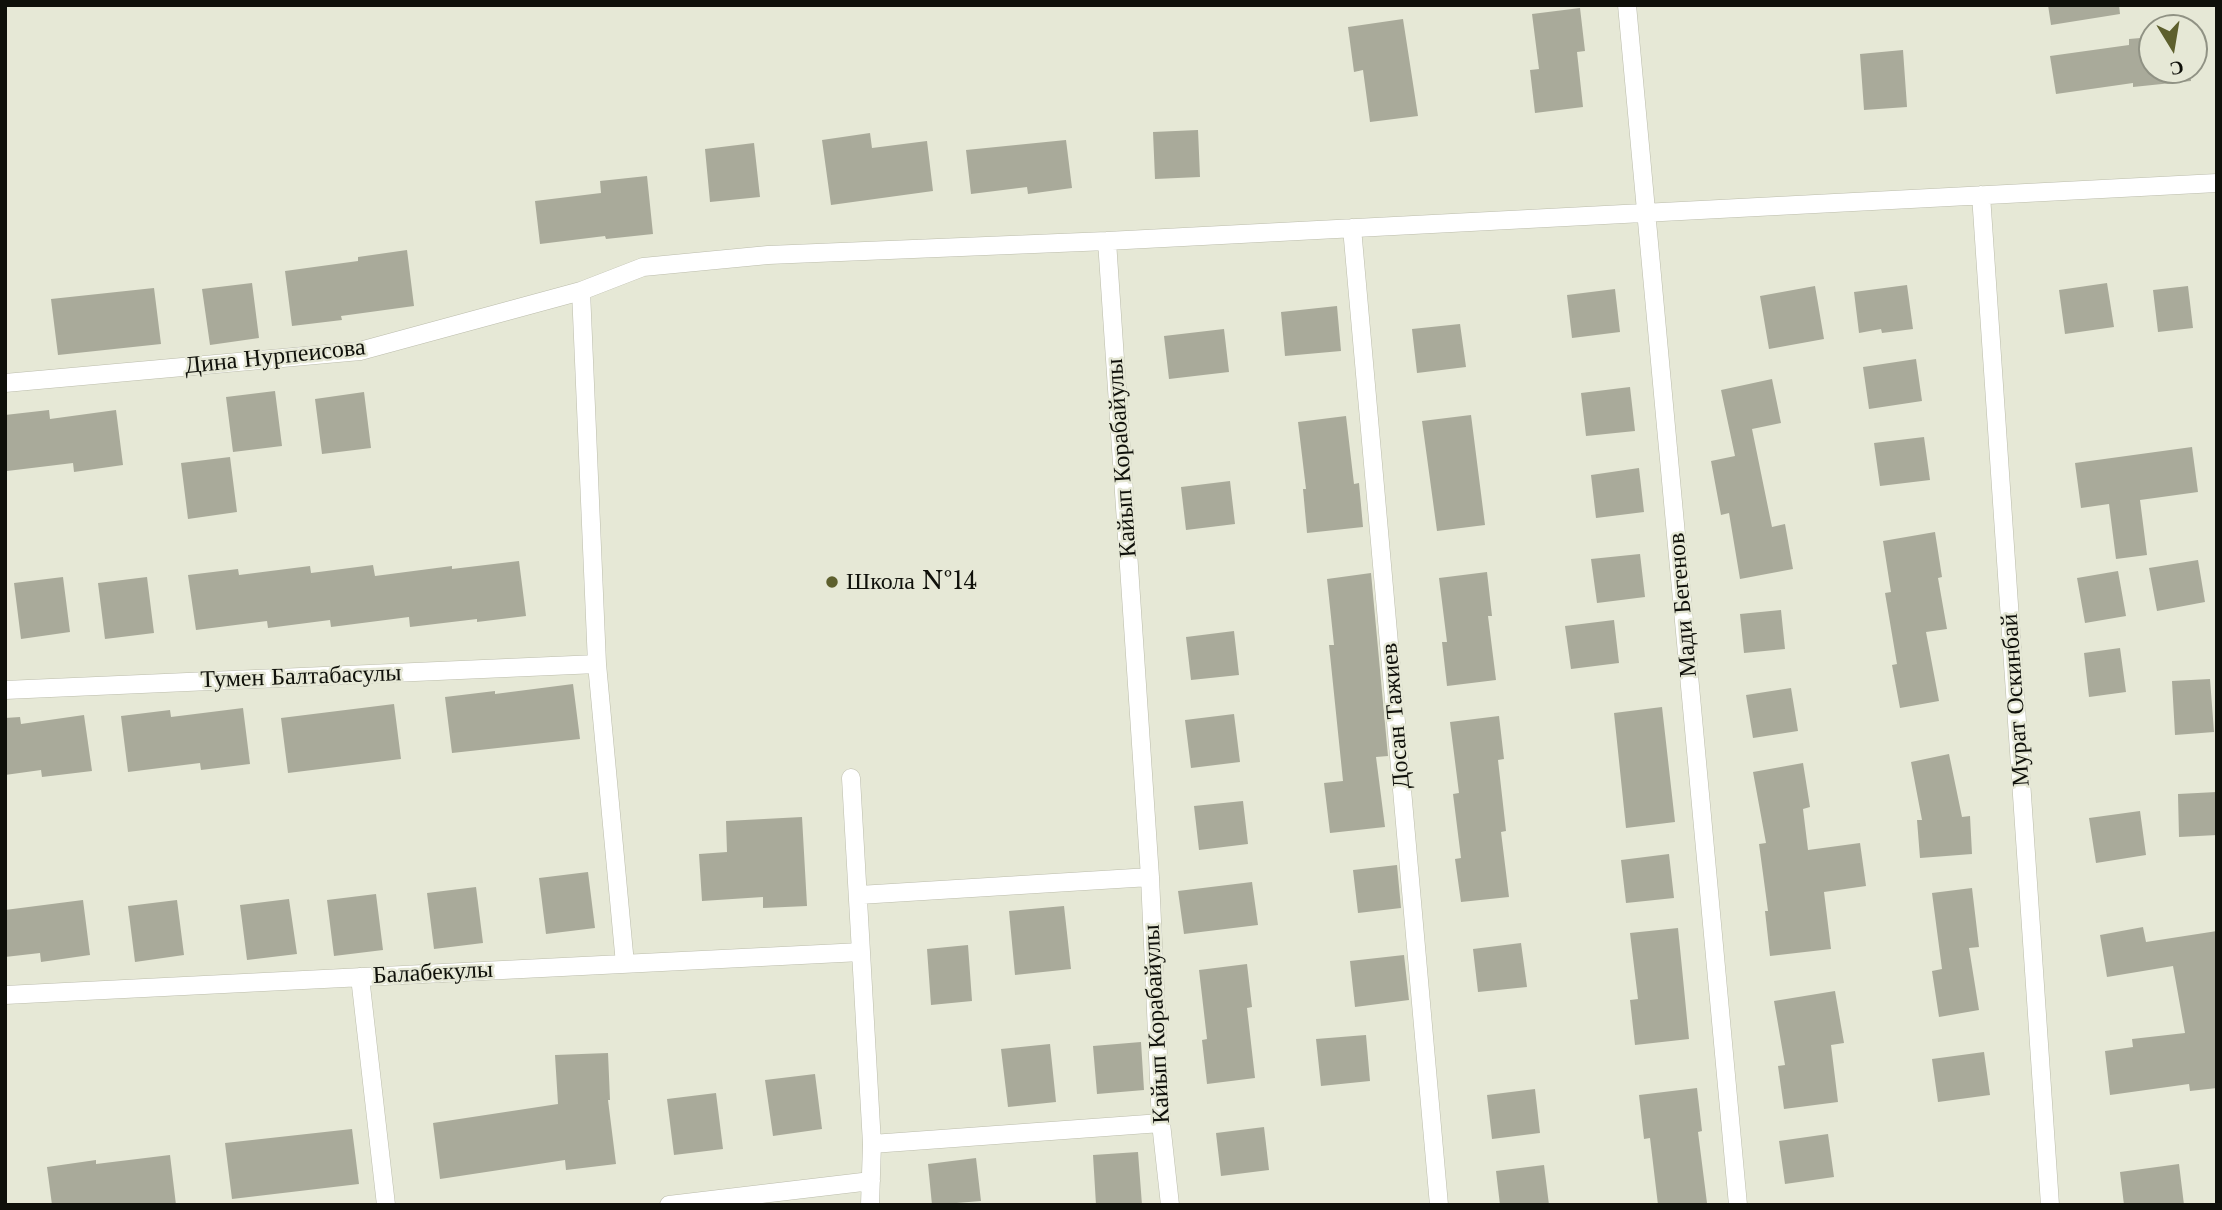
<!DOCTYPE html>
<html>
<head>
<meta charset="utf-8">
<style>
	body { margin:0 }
	#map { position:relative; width:2222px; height:1210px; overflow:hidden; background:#e6e8d6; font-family:"Libre Baskerville",serif }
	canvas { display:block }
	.frame { position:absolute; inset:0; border:7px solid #0f100a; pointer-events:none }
	.north { position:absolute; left:2138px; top:14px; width:70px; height:70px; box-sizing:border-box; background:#e6e8d6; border:2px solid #909284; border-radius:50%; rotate:169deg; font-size:19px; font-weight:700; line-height:28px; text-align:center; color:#0f100a }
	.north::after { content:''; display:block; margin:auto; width:24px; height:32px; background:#5d5f2d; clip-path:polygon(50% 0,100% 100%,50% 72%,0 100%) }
</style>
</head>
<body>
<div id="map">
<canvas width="2222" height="1210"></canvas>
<div class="frame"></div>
<div class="north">С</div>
</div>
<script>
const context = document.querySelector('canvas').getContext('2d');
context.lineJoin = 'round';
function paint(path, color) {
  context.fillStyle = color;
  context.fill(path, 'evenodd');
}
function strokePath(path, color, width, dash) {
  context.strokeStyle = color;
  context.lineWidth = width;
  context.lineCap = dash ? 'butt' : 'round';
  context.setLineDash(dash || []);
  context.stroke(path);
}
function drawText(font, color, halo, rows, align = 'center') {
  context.font = font + ' "Libre Baskerville",serif';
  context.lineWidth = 5;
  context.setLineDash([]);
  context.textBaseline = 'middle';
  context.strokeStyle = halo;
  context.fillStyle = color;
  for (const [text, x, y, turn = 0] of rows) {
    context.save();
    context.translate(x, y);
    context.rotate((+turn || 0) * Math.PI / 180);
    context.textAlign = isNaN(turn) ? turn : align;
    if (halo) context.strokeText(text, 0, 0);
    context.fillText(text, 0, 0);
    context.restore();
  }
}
paint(new Path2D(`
	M2048,5h71l1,9 -69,11z
	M1580,8l5,43 -8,1 6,55 -48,6 -5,-43 9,-1 -7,-55z
	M1403,19l15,97 -48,6 -7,-52 -9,2 -6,-45z
	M2152,37v33h38l1,11 -58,6v-4l-77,11 -6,-38 79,-11v-6z
	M1903,50l4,57 -43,3 -4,-56z
	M1198,130l2,47 -45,2 -2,-47z
	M870,133l2,15 55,-7 6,50 -102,14 -9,-65z
	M1066,140l6,48 -44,6 -1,-7 -56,7 -5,-44z
	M754,143l6,54 -50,5 -5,-53z
	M647,176l6,58 -47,5 -1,-3 -65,8 -5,-43 66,-8 -1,-12z
	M407,250l7,56 -73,10 1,4 -50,6 -7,-55 73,-10v-4z
	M252,283l7,55 -49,7 -8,-56z
	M2107,283l7,44 -49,7 -6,-44z
	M1907,285l6,44 -31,4 -1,-4 -22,4 -5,-41z
	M1815,286l9,53 -55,10 -9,-53z
	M2188,286l5,42 -35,4 -5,-42z
	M154,288l7,56 -103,11 -7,-56z
	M1615,289l5,43 -48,6 -5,-43z
	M1337,306l4,45 -56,5 -4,-44z
	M1460,324l6,43 -49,6 -5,-44z
	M1224,329l5,43 -60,7 -5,-43z
	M1916,359l6,42 -53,8 -6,-42z
	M1772,379l9,44 -29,6 20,98 13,-3 8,45 -53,10 -11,-66 -8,2 -10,-54 24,-5 -14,-66z
	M1630,387l5,44 -49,5 -5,-43z
	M275,391l7,55 -49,6 -7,-55z
	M364,392l7,56 -49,6 -7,-55z
	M49,410l1,9 66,-9 7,55 -49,7 -1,-9 -66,8 -2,-56z
	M1471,415l14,110 -48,6 -15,-110z
	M1346,416l8,68 5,-1 4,44 -56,6 -4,-44h3l-8,-67z
	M1924,437l6,43 -50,6 -6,-43z
	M2192,447l6,45 -58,8 7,55 -31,4 -7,-55 -28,4 -6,-45z
	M230,457l7,55 -49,7 -7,-56z
	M1639,468l5,44 -48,6 -5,-43z
	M1230,481l5,43 -49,6 -5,-43z
	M1935,532l7,45 -4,1 9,51 -21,3 13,69 -39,7 -8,-43 5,-1 -12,-71 6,-1 -8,-51z
	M1640,554l5,43 -48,6 -6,-44z
	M2198,560l7,42 -48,9 -8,-43z
	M519,561l7,55 -49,6v-3l-67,8 -1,-10 -78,10 -1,-7 -62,8 -1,-7 -71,9 -8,-55 50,-6 1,6 71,-9 1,7 62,-8 2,11 77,-10v3z
	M2118,571l8,45 -41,7 -8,-45z
	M1487,572l5,44h-4l8,64 -49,6 -5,-44h5l-8,-64z
	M1371,573l17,183 -12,1 9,70 -55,6 -6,-50 19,-2 -14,-136h5l-7,-66z
	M63,577l7,55 -49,7 -7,-56z
	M147,577l7,56 -49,6 -7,-56z
	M1781,610l4,39 -41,4 -4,-39z
	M1614,620l5,43 -48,6 -6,-43z
	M1234,631l5,44 -48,5 -5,-43z
	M2120,648l6,44 -37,5 -5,-44z
	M2210,679l4,53 -39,3 -3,-54z
	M573,684l7,55 -128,14 -7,-56 50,-6v3z
	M1791,688l7,43 -45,7 -7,-43z
	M394,704l7,55 -113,14 -7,-55z
	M1662,707l13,115 -49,6 -12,-115z
	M243,708l7,56 -49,6 -1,-7 -72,9 -7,-56 49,-6 1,7z
	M1234,714l6,48 -49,6 -6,-48z
	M84,715l8,56 -50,6 -1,-7 -36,5v-57l15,-1 1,7z
	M1499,716l5,43 -6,1 8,71 -5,1 8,65 -48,5 -6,-43 6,-1 -8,-64 6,-1 -9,-71z
	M1949,754l13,63 8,-1 2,38 -52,4 -3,-38h5l-11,-58z
	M1803,763l7,44 -7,2 5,41 52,-7 6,43 -42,6 7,57 -61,7 -5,-45h3l-9,-67 7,-1 -13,-71z
	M2217,792v43l-38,2 -1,-43z
	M1243,801l5,43 -49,6 -5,-44z
	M2140,811l6,44 -50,8 -7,-45z
	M802,817l5,89 -44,2v-11l-61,4 -3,-47 28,-2 -1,-31z
	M1669,854l5,44 -48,5 -5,-43z
	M1397,865l4,43 -43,5 -5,-43z
	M588,872l7,56 -49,6 -7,-56z
	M1252,882l6,43 -74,9 -6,-43z
	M476,887l7,56 -49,6 -7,-56z
	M1972,888l7,59 -10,1 10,62 -40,7 -7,-46 10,-2 -10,-76z
	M376,894l7,56 -49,6 -7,-56z
	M289,899l8,55 -50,6 -7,-55z
	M83,900l7,55 -49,7 -1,-9 -35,4v-47z
	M177,900l7,55 -49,7 -7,-56z
	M1064,906l7,63 -56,6 -6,-64z
	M2143,927l3,15 71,-11v157l-27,3 -1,-7 -79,11 -5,-44 28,-4 -1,-8 53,-6 -12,-67 -66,11 -7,-42z
	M1678,928l11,111 -54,6 -5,-45 8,-1 -8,-66z
	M1521,943l6,44 -49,5 -5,-43z
	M968,945l4,56 -41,4 -4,-56z
	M1404,955l5,45 -54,7 -5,-46z
	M1247,964l5,43 -5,1 8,70 -48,6 -5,-44 5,-1 -8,-69z
	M1835,991l9,52 -13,2 7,57 -54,7 -6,-43 7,-1 -11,-64z
	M1366,1035l4,46 -49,5 -5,-47z
	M1141,1042l3,48 -47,4 -4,-48z
	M1050,1044l6,58 -48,5 -7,-58z
	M1984,1052l6,43 -52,7 -6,-43z
	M608,1053l2,47h-2l8,64 -50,6 -1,-10 -125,19 -7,-56 125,-19 -3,-49z
	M815,1074l7,55 -49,7 -8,-56z
	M1697,1088l5,43 -4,1 9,71 -49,2 -8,-67 -6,1 -5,-44z
	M1535,1089l5,44 -48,6 -5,-44z
	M716,1093l7,56 -49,6 -7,-56z
	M1264,1127l5,43 -48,6 -5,-43z
	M352,1129l7,55 -127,15 -7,-56z
	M1828,1134l6,43 -49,7 -6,-43z
	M1138,1152l4,53h-46l-3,-50z
	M170,1155l6,50h-124l-5,-38 49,-7v4z
	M976,1158l5,43 -49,4 -4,-41z
	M2179,1164l5,41h-60l-4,-33z
	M1544,1165l5,40h-49l-4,-34z`), '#a9aa9a');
const minor = new Path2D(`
	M1627,5l111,1200
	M1981,195l69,1010
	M1352,228l87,977
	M1107,241l43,636 11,246 9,82
	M581,291l16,373 28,300
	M5,383l355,-32 221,-60 62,-24 125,-12 339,-14 1110,-58
	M5,690l592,-26
	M851,778l21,366 289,-21
	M859,895l291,-18
	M360,977l26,228
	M5,995l856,-43
	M669,1205l202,-24
	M870,1205l2,-61`);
strokePath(minor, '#bbbcab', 19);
strokePath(minor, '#fff', 18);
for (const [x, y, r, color] of [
	[832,582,7,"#5d5f2d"]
]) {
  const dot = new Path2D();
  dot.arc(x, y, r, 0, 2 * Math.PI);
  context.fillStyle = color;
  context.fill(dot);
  strokePath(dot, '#e6e8d6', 2.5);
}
drawText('24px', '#0f100a', '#e6e8d6', [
	["Дина Нурпеисова",275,357,-6],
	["Кайып Корабайулы",1122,458,-94],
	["Мади Бегенов",1683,605,-95],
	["Тумен Балтабасулы",301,677,-2],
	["Мурат Оскинбай",2016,700,-94],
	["Досан Тажиев",1396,716,-95],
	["Балабекулы",433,973,-3],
	["Кайып Корабайулы",1157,1024,-93]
]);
drawText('24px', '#0f100a', '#e6e8d6', [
	["Школа №14",846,582]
], 'left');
</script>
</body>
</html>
